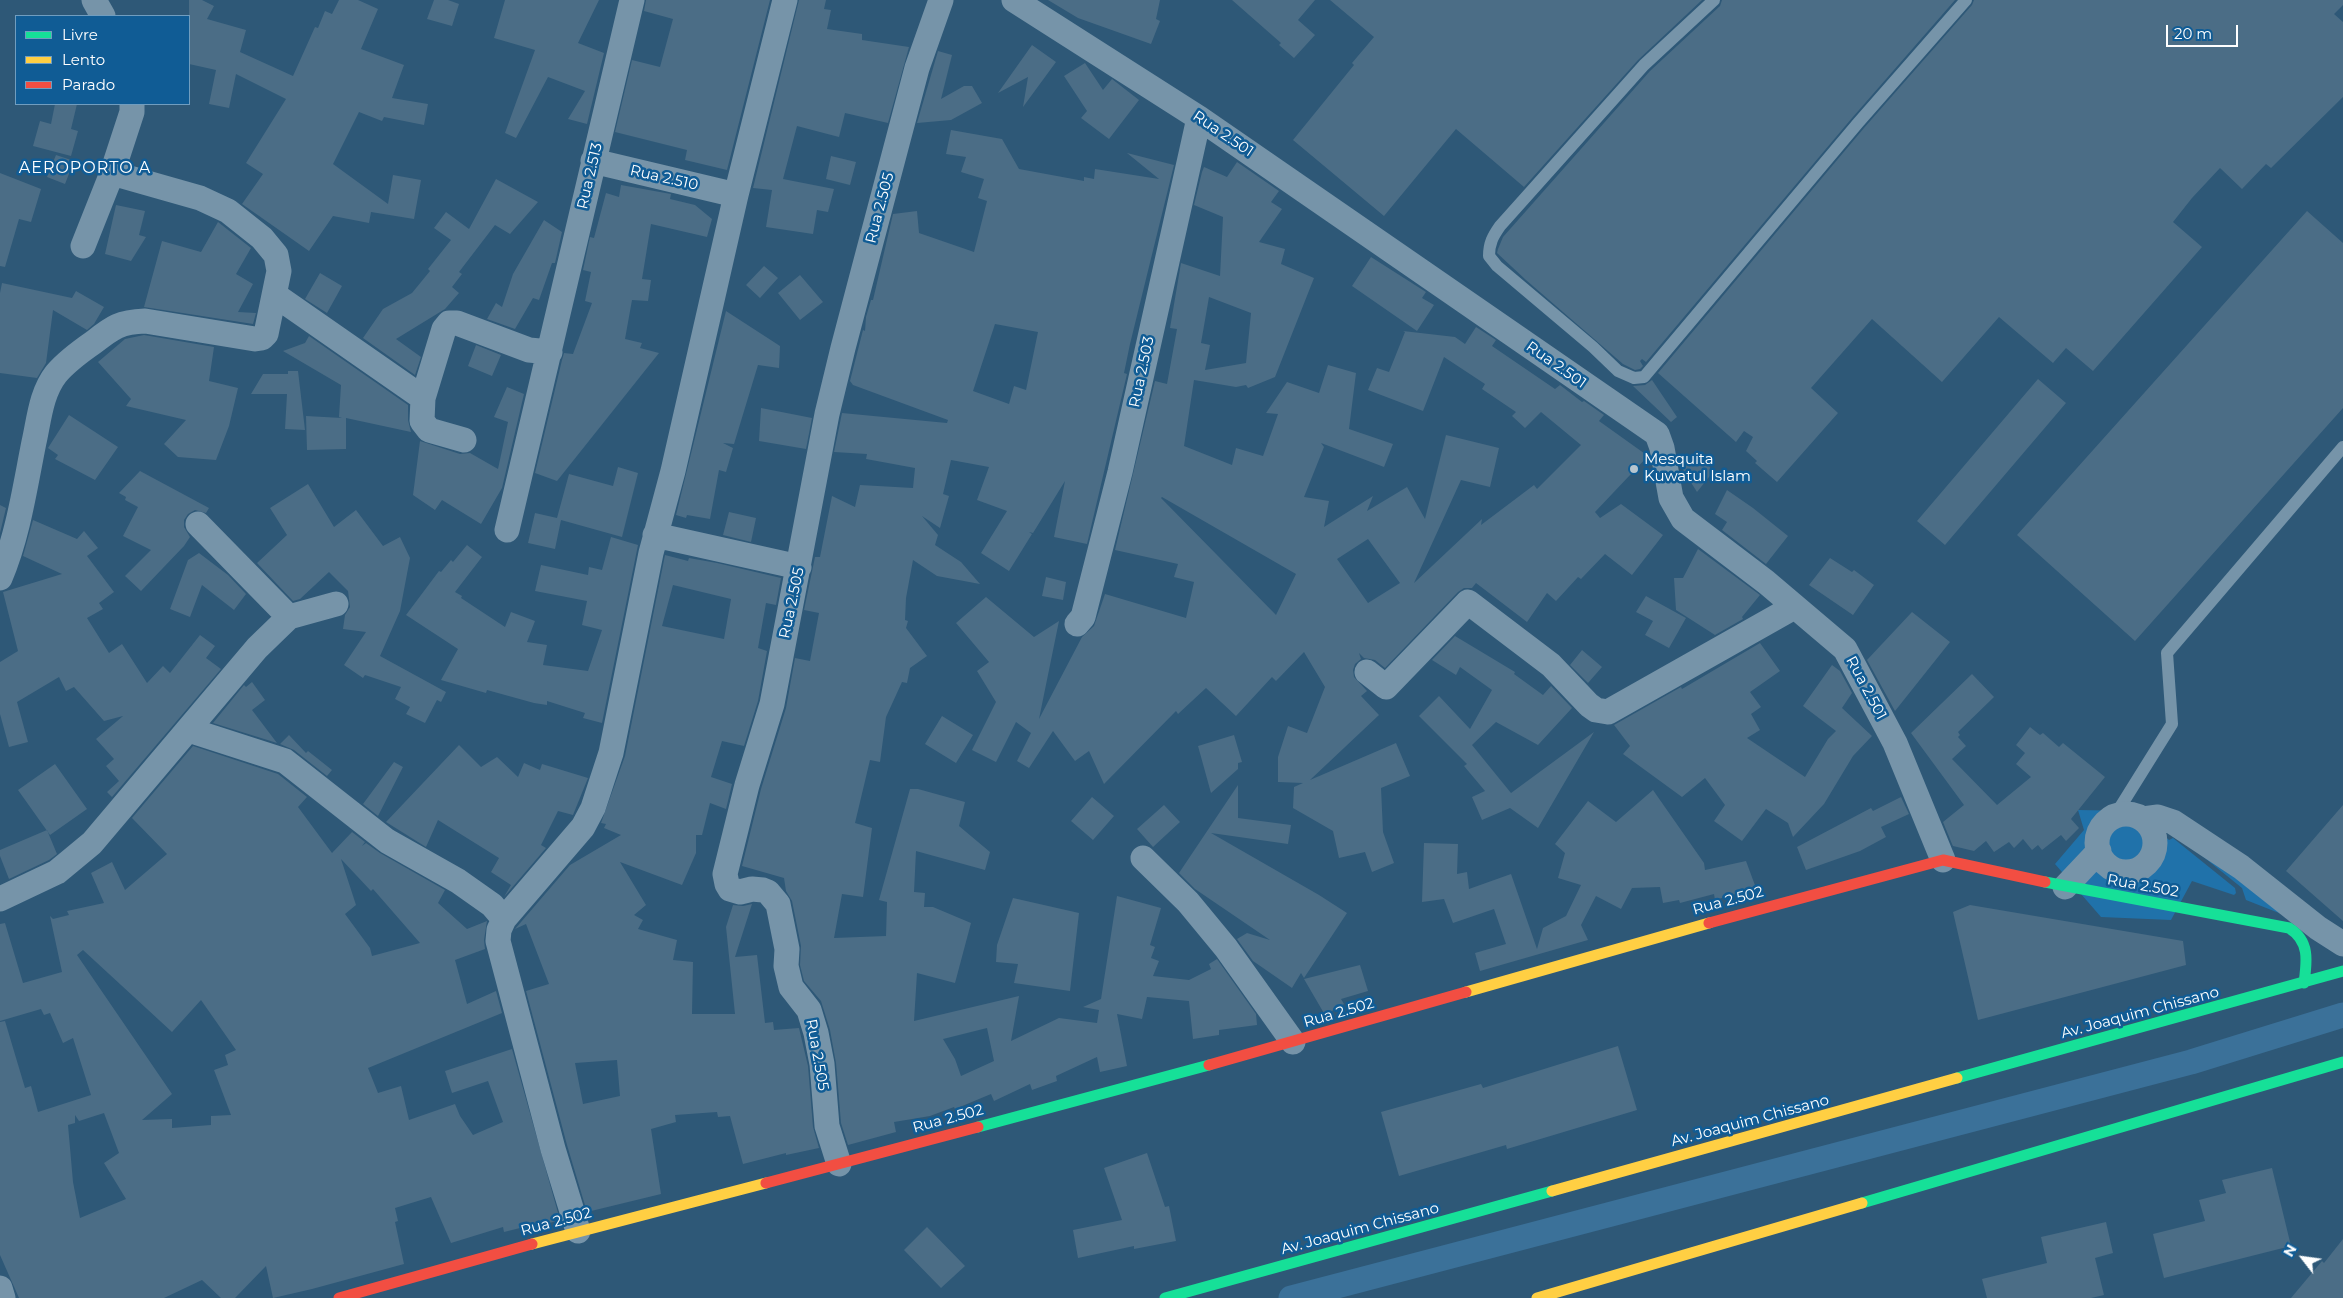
<!DOCTYPE html>
<html>
<head>
<meta charset="utf-8">
<style>
	body { margin:0 }
	#map { position:relative; width:2343px; height:1298px; overflow:hidden; background:#2e5877; font-family:Montserrat,sans-serif }
	canvas { display:block }
	.legend { position:absolute; left:15px; top:15px; width:175px; height:90px; box-sizing:border-box; background:#105c95; border:1px solid #709dbf; margin:0; padding:6px 9px; list-style:none; font-size:15px; color:#fff }
	.legend li { display:flex; align-items:center; gap:10px; height:25px }
	.legend b { width:25px; border:1px solid #709dbf }
	.north { position:absolute; left:2278px; top:1233px; width:50px; height:50px; -webkit-text-stroke:4px #105c95; paint-order:stroke; rotate:300deg; font-size:14px; font-weight:700; line-height:20px; text-align:center; color:#fff }
	.north::after { content:''; display:block; margin:auto; width:18px; height:22px; background:#fff; clip-path:polygon(50% 0,100% 100%,50% 72%,0 100%) }
	.scale { position:absolute; left:2166px; top:25px; width:72px; height:22px; box-sizing:border-box; border:2px solid #fff; border-top:0; padding-left:6px; font-size:15px; line-height:18px; white-space:nowrap; color:#fff; -webkit-text-stroke:4px #105c95; paint-order:stroke }
</style>
</head>
<body>
<div id="map">
<canvas width="2343" height="1298"></canvas>
<ul class="legend">
<li><b style="height:6px;background:#16e098"></b>Livre</li>
<li><b style="height:6px;background:#ffcf43"></b>Lento</li>
<li><b style="height:6px;background:#f24e42"></b>Parado</li>
</ul>
<div class="north">N</div>
<div class="scale">20 m</div>
</div>
<script>
const context = document.querySelector('canvas').getContext('2d');
context.lineJoin = 'round';
function paint(path, color) {
  context.fillStyle = color;
  context.fill(path, 'evenodd');
}
function strokePath(path, color, width, dash) {
  context.strokeStyle = color;
  context.lineWidth = width;
  context.lineCap = dash ? 'butt' : 'round';
  context.setLineDash(dash || []);
  context.stroke(path);
}
function drawText(font, color, halo, rows, align = 'center') {
  context.font = font + ' Montserrat,sans-serif';
  context.lineWidth = 5;
  context.setLineDash([]);
  context.textBaseline = 'middle';
  context.strokeStyle = halo;
  context.fillStyle = color;
  for (const [text, x, y, turn = 0] of rows) {
    context.save();
    context.translate(x, y);
    context.rotate((+turn || 0) * Math.PI / 180);
    context.textAlign = isNaN(turn) ? turn : align;
    if (halo) context.strokeText(text, 0, 0);
    context.fillText(text, 0, 0);
    context.restore();
  }
}
paint(new Path2D(`
	M2078,810l57,1 34,29 4,-2 62,50 1,5 -2,2 -42,-14 -21,39 -70,-3 -46,-53 29,-34z
	M2185,842l87,58 12,15 -38,-15 -4,-12z`), '#2072aa');
strokePath(new Path2D(`
	M1291,1298l900,-236 152,-47`), '#3b7199', 25);
paint(new Path2D(`
	M189,0h13l12,6 -7,13 39,11 -6,22 53,24 22,-49 3,1 7,-17 7,3 7,-14h19l20,9 -17,40 43,16 -12,33 36,6 -4,21 -40,-8 -2,4 -23,-9 -26,52 55,40 5,-29 28,5 -7,39 -43,-7 -2,11 -36,-7 -24,35 -67,-47 21,-30 -17,-11 40,-64 -50,-25 -7,34 -20,-4 7,-34 -27,-6z
	M434,0h14l11,4 -7,22 -25,-7z
	M505,0h94l-21,43 26,10 -17,71 -19,-5 17,-28 -37,-14 -32,61 -11,-5 30,-83 -41,-12z
	M646,0h124l-43,170 -42,-10 2,-10 -72,-18 17,-72 28,7 13,-48 -29,-8z
	M799,0h27l-2,9 7,1 -4,19 35,5v6l47,7 -21,76 -43,-10 -6,24 -42,-11 -14,53 51,10 -6,23 -11,-2 -4,24 -47,-7 6,-37 -19,-2z
	M1048,0h112l-4,19 4,2 -9,23 -73,-26z
	M1232,0h83l-17,20 17,15 -21,23 -15,-13 2,-2z
	M1330,0h372l-64,60 -114,127 -68,-58 -72,87 -91,-76 61,-75 -2,-2 22,-26z
	M1722,0h233l-103,118 -206,244 -4,-3 -2,2 3,5 -3,3 -5,1 -12,-6 -97,-84 -29,-27 1,-4 5,-12 147,-166 70,-65z
	M1974,0h369v5l-9,9 9,8v75l-72,71 -5,-4 -24,25 -22,-21 -28,30 -19,24 29,25 -109,124 -27,-23 -13,15 -54,-46 -57,65 -70,-63 -61,69 27,25 -61,69 -22,-19 2,-2 -11,-10 7,-14 -9,-6 -8,11 -78,-69 206,-245 108,-123z
	M1032,45l24,17 -33,45 5,-30 -30,16z
	M938,51l14,4 -11,44 23,-13h8l10,17 -31,17 -34,3z
	M1085,63l18,27 9,-11 27,21 -30,39 -28,-21 6,-7 -23,-35z
	M55,104h22l-6,25 7,2 -7,25 -38,-10 7,-25 11,3z
	M951,130l51,9 17,30 65,12v-4l10,2 1,-10 64,10 -32,-26 47,12 -44,179 -6,29 3,1 -40,170 -33,-7 11,-56 -32,52 -4,-1 3,2 -23,37 -28,-18 26,-42 -30,-11 12,-33 -38,-7 -8,34 6,2 -9,32 -18,-12 16,19 -3,10 26,17 19,22 -43,-8 -24,-16 -7,38 -1,22 3,1 -2,7 21,28 -17,12 -3,15 -5,-1 -16,35 -6,45 -10,-2 -15,63 17,5 -9,69 -21,-3 -8,44 52,-2 1,-34 -8,-2 31,-111h8l47,13 -6,24 31,26 -5,18 -69,-19 -2,41 11,1 -1,14h9l38,16 -16,60 -38,-10 -3,48 105,-25 -8,45 48,-23 38,5 2,-13 -16,-3 18,-8 16,-103 44,12 -11,37 5,2 -4,11 8,3 -6,15 36,4 22,-11 -2,-5 8,-5 39,55 1,11 -38,5v5l-26,4 -4,-38 -42,-4 -5,22 -25,-5 10,52 -27,6 -3,-15 -41,19 1,5 -25,9 -2,-6 -36,17 -3,-7 -36,15 -1,-2 -24,9 -36,6 2,10 -48,13 -7,-22 -5,-60 -6,-33 -9,-29 -17,-20 -4,-16 1,-19 -9,-45 -6,-10 -2,-13 -42,-12 19,-77 25,-81 9,-50 15,3 9,-48 -15,-3 11,-53h5l12,-61 23,11 5,-22 53,3 2,-20 -49,-9 1,-5 -33,-2 8,-39 105,10 1,-3 -95,-35 -3,-4 13,-51 2,1 1,-14 5,-17h2l20,-86 24,-3 2,22 55,19 13,-51 -9,-3 6,-19 -23,-7 5,-15 -20,-3zM995,324l43,8 -12,58 -12,-4 -5,18 -36,-13zM987,1028l7,33 -33,15 -6,-17 -12,-20z
	M56,155l18,6 -9,23 -18,-7z
	M831,156l25,6 -6,23 -24,-6z
	M1237,162l42,29 -8,11 11,7 -23,33 26,7 -4,15 33,14 -39,99 -27,11 -2,-3 -10,2 -42,-7 -10,66 48,19 4,-17 27,8 15,-42 -12,-1 21,-31 32,11 9,-28 28,8 -7,56 44,15 -9,23 -63,-24 3,4 -20,50 25,4 -5,26 49,-31 -6,15 40,-24 18,32 21,-84 53,13 -9,39 -29,-7 -47,103 68,-64 -1,6 53,-40 3,4 44,-44 -40,-33 -16,16 -13,-12 4,-4 -34,-23 3,-5 -41,-27 -21,54 -55,-21 9,-22 12,4 16,-40 -2,-1 52,6 10,7 11,-17 20,13 -4,6 63,43 5,-4 22,17 2,-1 20,14 -5,6 49,35 -53,56 5,6 21,-14 42,31 -31,40 -27,-21 -24,25 -3,-2 -22,24 -9,-8 -20,29 -51,-39 -4,5h-8l-6,4 -73,76 -10,-8 -11,-2 -5,-5 2,6 -6,5 -2,6 1,7 13,14 -6,5 18,19 -69,65 86,-37 14,33 -29,12 2,44 11,31 -22,9 -7,-20 -26,6 -6,-27 -40,-23 1,-21 9,-4 -25,-1v-25l10,-31 19,7 18,-46 -21,-35 -28,29 -4,-4 -36,39 -30,-28 -28,26 -2,-3 -72,73 -15,-33 -14,10 -22,-30 -24,37 -12,-7 14,-28 -15,-11 -20,40 -24,-12 24,-48 -19,-31 12,-9 -33,-39 30,-26 48,40 25,-16 -20,98 43,-82 12,-11 11,-32 81,24 8,-36 -20,-5 4,-13 -63,-14 40,-169 12,3 10,-55 -7,-1 11,-65 39,13 3,-59 -29,-12 8,-33 2,-5 23,10zM1209,297l42,16 -5,50 -41,7 5,-25 -9,-2zM1162,497l134,77 -20,41 -115,-117zM1368,539l32,44 -32,20 -31,-44z
	M0,173l41,16 -10,33 -12,-3 -14,48 -5,-1z
	M496,179l42,23 -28,32 -15,-9 -36,47 3,2 -10,13 7,6 -14,16 -49,30 25,18 -6,18 -52,-37 20,-29 29,-16 18,-22 -2,-2 23,-29 -17,-12 12,-16 23,17z
	M621,185l50,9 -1,5 25,6 17,14 -5,18 -56,-13 -9,55 9,1 -3,21 -16,-1 -7,39 17,4 -2,5 19,5 -102,128 -22,-8 27,-113 2,-7 9,1 19,-51 -7,-2 6,-29 -8,-2 7,-33 4,1 12,-45 13,4z
	M116,205l29,6 -6,24 7,2 -15,24 -26,-7z
	M2307,211l36,32v165l-208,233 -118,-106z
	M544,220l18,12 -7,31h-3l-13,37 -6,-2 -18,31 -28,-10 9,-16 6,4 11,-33z
	M218,222l33,26 -15,26 17,10 -15,28 18,1 -3,11 -109,-17 18,-66 39,11z
	M1371,257l55,35 -4,6 12,7 -17,26 -65,-45z
	M764,266l14,12 -18,20 -14,-13z
	M320,273l22,13 -15,27 -22,-14z
	M800,275l23,27 -23,18 -22,-27z
	M2,283l70,15 4,-7 28,16 -10,17 -7,6 -34,-20 -7,53 -9,15 -37,-5v-80z
	M726,311l54,35 -1,22 -21,-3 -24,79 -11,-1 10,5 -7,24 -7,-2 -9,49 -23,-4 -1,3 -10,-3z
	M144,335l70,12 -5,34 29,7 -9,38 -13,34 -38,-3 -14,-13 22,-24 -60,-14 5,-7 -33,-37 27,-23z
	M309,336l99,69v15l3,12 -65,-14v31l-39,1 -1,-34 36,2 -3,-1 2,-32 -58,-34 22,-8z
	M476,345l25,10 -9,21 -24,-10z
	M288,371h10l7,59 -20,-1 2,-35h-36l12,-20h25z
	M2038,379l28,24 -121,142 -28,-24z
	M1652,380l25,37 -6,5 -38,-36 12,-1z
	M507,387l17,7 -22,94 -21,36 -39,-24 -7,10 -22,-15 7,-54 40,13 10,-1 28,16 10,-47 -14,-5z
	M761,408l51,10 -6,31 -47,-8z
	M69,415l49,32 -23,33 -40,-21 3,-4 -10,-7z
	M1700,452l13,20 -16,20 -17,-27z
	M618,467l20,6 -16,64 -61,-17 -6,29 -27,-6 7,-30 22,5 12,-44 44,12z
	M140,471l69,37 -3,5 -11,-3 -7,4 -4,6v7l6,10 -6,9 -43,45 -16,-15 26,-26 -28,-14 15,-29 -13,-7 1,-3 -7,-4z
	M308,484l26,43 22,-17 27,36 17,-9 10,21 -10,53 -20,45 66,36 -5,10 -4,-2 -12,23 -19,-9 4,-7 -15,-8 6,-12 -36,-12 -2,3 -19,-13 22,-33 -23,-3 2,-14 5,-8 -2,-16 -19,-19 -29,27 -7,2 -36,-38 30,-28 -17,-27z
	M1727,490l26,18 35,28 -22,28 -44,-34 5,-8 -12,-8z
	M0,505l6,3 -6,25z
	M729,512l27,6 -5,24 -28,-7z
	M33,520l44,19 7,-8 14,17 -11,8 27,36 -15,11 4,6 -16,9 22,35 13,-9 25,39 16,-17 7,7 30,-38 15,11 -9,12 15,11 -109,128 -5,-5 12,-11 -13,-15 8,-7 -18,-20 27,-23 -19,5 -30,-34 -8,4 -7,-14 -42,25 11,40 -19,5 -9,-33v-52l18,-11 -15,-59 59,-18 -39,-18z
	M611,537l27,8 -36,178 -19,-5 2,-5 -38,-12v4l-13,-2 -47,-13 -1,3 -45,-13 17,-31 -52,-34 33,-44 2,1 10,-12 2,2 14,-17 15,12 -27,35 7,4 -1,2 44,29 6,-15 24,9 -8,21 20,3 -4,20 45,6 14,-41 -20,-5 5,-24 -52,-10 6,-26 47,10 1,-8 13,3z
	M1698,549l62,46 -18,22 1,2 -28,16 -39,-25 -2,-32h9z
	M199,553l29,22 18,19 -12,16 -32,-25 -12,32 -20,-8 18,-49z
	M665,555l23,6 1,-3 28,5 64,15 -5,27 -10,-2 -8,45 9,3 -9,50 -14,45 -22,-5 -11,36 21,7 -6,25 -16,-6 -8,32h-6v18l-14,32 -62,-23 26,43 -12,10 9,5 -5,9 39,11 -4,20 20,2 -1,52h43l-9,-87 7,-22 10,1 9,-2 -17,53 22,-2 8,68 8,-1 1,8 25,-2 9,38 5,61 6,21 -33,7v-2l-43,11 -13,-48 -12,1 -1,-5 -42,3 1,7 -25,7 10,65 -74,18 -20,-67 -41,-154 23,-7 -23,-60 -11,5 55,-64 51,-30 -17,-7 2,-4 -5,-1 24,-67zM673,585l58,14 -7,40 -62,-13zM617,1060l3,36 -37,8 -8,-41z
	M1830,558l22,14 2,-2 20,15 -21,30 -44,-30z
	M1046,577l20,5 -3,18 -21,-4z
	M1646,596l40,22 -17,30 -24,-13 8,-14 -17,-9z
	M1912,612l38,30 -55,69 -28,-51z
	M1455,636l60,36 -1,2 29,21 8,-9 21,22 -34,37 -42,-23 -24,23 39,48 83,-61 -56,96 -28,-20 -28,12 -10,-23 13,-6 -21,-25 3,-2 -48,-48 20,-20 31,33 22,-39 -32,-23 -4,8 -24,-15z
	M1760,643l20,28 -30,21 11,15 -10,7 9,16 -13,8 58,39 23,-38 8,-8 -33,-25 29,-41 8,6 12,22 -10,15 30,28 -19,20 -29,48 -31,33 -5,-14 -22,-14 -24,32 -28,-20 11,-16 -20,-27 -23,19 -59,-43 7,-8 -16,-21 67,-38 1,2z
	M1582,650l20,17 -14,16 -18,-18z
	M1972,674l22,23 -36,35 2,3 -2,2 8,9 -14,13 45,46 34,-28 -15,-13 9,-11 -9,-8 14,-18 10,8 3,-2 16,14 4,-4 42,34 -34,42 8,9 -13,13 -5,-6 -19,15 -4,-5 -6,5 -9,-11 -9,9 -5,-6 -15,10 -8,-11 -12,10 -21,-5 -1,-2 -9,-22 21,-17 -53,-72z
	M252,682l13,18 -13,10 25,33 -64,-20 31,-38 2,2z
	M942,716l31,19 -17,28 -31,-19z
	M289,735l17,18 2,-2 24,19 -5,6 -33,-26 -14,-6z
	M1234,735l8,27 -4,1v6l-27,24 -13,-47z
	M459,745l22,22 16,-10 21,20 6,-14 16,7 2,-6 46,14 -15,37 -15,-4 -17,34 5,3 -42,49 7,-12 -20,-13 8,-14 -61,-38 -12,27 -40,-25z
	M193,746l85,28 29,23 -9,10 34,46 20,-21 13,10 -3,4 4,-3 14,10 65,37 -7,13 29,26 20,-8 -3,19 1,9 -30,11 12,44 29,-13 6,22 -134,55 10,25 23,-7 8,34 46,-16 5,12 13,19 30,-13 -15,-41 -36,12 -7,-22 67,-22 48,171 -35,10 -1,-3 -20,5 -1,-5 -52,16 -20,-46 -36,11 3,13 -3,1 9,42 -92,25 -39,9 -7,-32 -31,32h-14l-19,-18 -38,18h-145l-19,-43v-233l5,-1 20,67 6,-2 7,26 53,-17 -18,-57 -10,5 -13,-30 -6,2 -3,-6 -41,12v-97l5,-1 18,60 39,-11 -12,-56 3,3 16,-4 -2,-4 37,-8 -13,-30 21,-11 13,28 42,-36 -35,-36zM341,859l30,32 2,-2 47,54 -48,13 -2,-8 -25,-34 11,-9zM83,950l89,82 29,-32 35,50 -11,5 3,10 -14,5 17,45 -20,1v9l-39,3v-9l-30,1 30,-26 -95,-139zM104,1113l15,40 -15,10 22,36 -46,19 -7,-36 -5,-57 7,-2v-8l4,6z
	M394,762l9,5 -25,49 -15,-12z
	M55,764l32,45 -37,26 -32,-45z
	M1238,785v33l53,7 -3,19 -77,-11 108,62 28,18 -43,65 -3,-5 -9,15 -39,-27 -16,-22 10,-6 23,7 -75,-51 -16,-16z
	M1653,790l51,73 1,7 41,-9 10,27 -41,12 -1,-6 -34,9 -1,-3 -16,3 -3,-16 -28,1 -11,21 -25,-13 -15,29 7,15 -108,31 -5,-18 31,-9 -12,-35 -41,14 -9,-24 -22,3 2,-59 34,1 -1,30 10,-2 2,17 42,-15 26,75 6,-21 23,-12 15,-31 -23,-7 7,-25 -10,-9 33,-43 28,21z
	M1092,797l22,19 -21,24 -22,-19z
	M1901,797l8,17 -28,13 5,10 -26,14 -54,19 -9,-23 74,-39 2,3z
	M1164,805l16,17 -27,25 -16,-18z
	M2343,805v116l-57,-50z
	M47,830l10,24 -8,6 -40,19 -9,-23v-6z
	M1013,898l66,15 -9,78 -56,-8 4,-19 -22,-2 1,-17z
	M1970,905l213,36 3,24 -208,55 -25,-108z
	M1360,965l8,26 -27,8 3,5 -19,11 -21,-36z
	M1618,1046l19,64 -130,39 -1,-4 -107,31 -18,-64 100,-28 2,4z
	M1147,1153l18,54 4,-1 7,35 -42,8v-3l-56,12 -5,-28 49,-10 -18,-52z
	M2272,1168l19,78 -127,32 -11,-44 52,-13 -6,-21 27,-7 -4,-13z
	M2106,1222l7,31 -18,5 9,37 -13,3h-104l-5,-19 65,-16 -6,-26z
	M927,1227l38,39 -24,22 -37,-38z
	M2343,1239v59h-52l31,-37 2,2z`), '#4b6d86');
strokePath(new Path2D(`
	M1714,0l-70,65 -144,161c-7,10 -11,17 -11,30l8,10 96,81 25,24 16,7 10,-1 214,-254 108,-123
	M2114,817l58,-93 -5,-71 176,-206`), '#7694a9', 12);
strokePath(new Path2D(`
	M94,0l9,16
	M1014,0l185,118 458,316 5,14 9,50 12,21 83,63 79,67 50,94 48,117
	M593,161l143,34
	M83,246l29,-73 20,-61v-8
	M275,295l148,103
	M464,440l-35,-10 -7,-9 1,-23 21,-69 5,-6h8l72,27 21,2
	M198,524l91,93
	M507,530c42,-177 82,-354 125,-530
	M655,535l144,32
	M0,578c18,-42 25,-91 34,-136 5,-22 7,-49 22,-68 10,-12 25,-23 38,-32 19,-15 26,-20 51,-21l110,18 7,-1 4,-4 13,-63 -3,-16 -14,-17 -34,-27 -28,-13 -88,-25
	M1077,624l6,-7 37,-145 79,-354
	M1367,672l19,15 82,-85 83,63 38,40 7,5 12,2 186,-105
	M189,730l96,31 102,80 71,40 34,24 12,14
	M2097 843a29 29 0 1 1 58 0a29 29 0 1 1-58 0Z
	M2143,819l15,-2 15,5 68,45 77,61 25,16
	M1143,858l45,44 38,46 67,94
	M2065,887l34,-36
	M0,899l57,-27 35,-29 165,-195 32,-31 47,-13
	M839,1164l-12,-38 -5,-62 -6,-31 -7,-23 -18,-23 -5,-21 1,-17 -9,-45 -10,-12 -5,-2 -11,-1 -12,3 -10,-3 -3,-5 -2,-10 22,-89 25,-81 55,-290 16,-66 74,-280 24,-68
	M578,1231l-25,-82 -55,-208 1,-11 5,-11 79,-92 10,-19 18,-55 40,-200 22,-82 63,-276 49,-195
	M0,1288l3,10`), '#7694a9', 25);
strokePath(new Path2D(`
	M2045,882l244,46c21,13 18,33 15,55
	M1957,1078l386,-107
	M978,1127l231,-62
	M1862,1203l481,-141
	M1165,1298l387,-107`), '#16e098', 11);
strokePath(new Path2D(`
	M1466,992l243,-69
	M1552,1191l405,-113
	M532,1244l234,-61
	M1537,1298l325,-95`), '#ffcf43', 11);
strokePath(new Path2D(`
	M1709,923l234,-63 102,22
	M1209,1065l257,-73
	M766,1183l212,-56
	M339,1298l193,-54`), '#f24e42', 11);
for (const [x, y, r, color] of [
	[1634,469,5,"#b6c5cf"]
]) {
  const dot = new Path2D();
  dot.arc(x, y, r, 0, 2 * Math.PI);
  context.fillStyle = color;
  context.fill(dot);
  strokePath(dot, '#105c95', 2);
}
drawText('15px', '#fff', '#105c95', [
	["Rua 2.501",1223,134,34],
	["Rua 2.513",590,176,-77],
	["Rua 2.510",664,178,13],
	["Rua 2.505",880,208,-75],
	["Rua 2.501",1556,365,35],
	["Rua 2.503",1142,372,-78],
	["Rua 2.505",792,603,-78],
	["Rua 2.501",1866,688,62],
	["Rua 2.502",2143,886,10],
	["Rua 2.502",1728,901,-15],
	["Rua 2.502",1339,1013,-16],
	["Av. Joaquim Chissano",2140,1013,-15],
	["Rua 2.505",817,1055,80],
	["Rua 2.502",948,1119,-15],
	["Av. Joaquim Chissano",1750,1121,-15],
	["Rua 2.502",556,1222,-15],
	["Av. Joaquim Chissano",1360,1229,-15]
]);
drawText('15px', '#fff', '#105c95', [
	["Mesquita",1644,460],
	["Kuwatul Islam",1644,477]
], 'left');
context.letterSpacing = '1px';
drawText('16px', '#fff', '#105c95', [
	["AEROPORTO A",85,168]
]);
context.letterSpacing = '0px';
</script>
</body>
</html>
